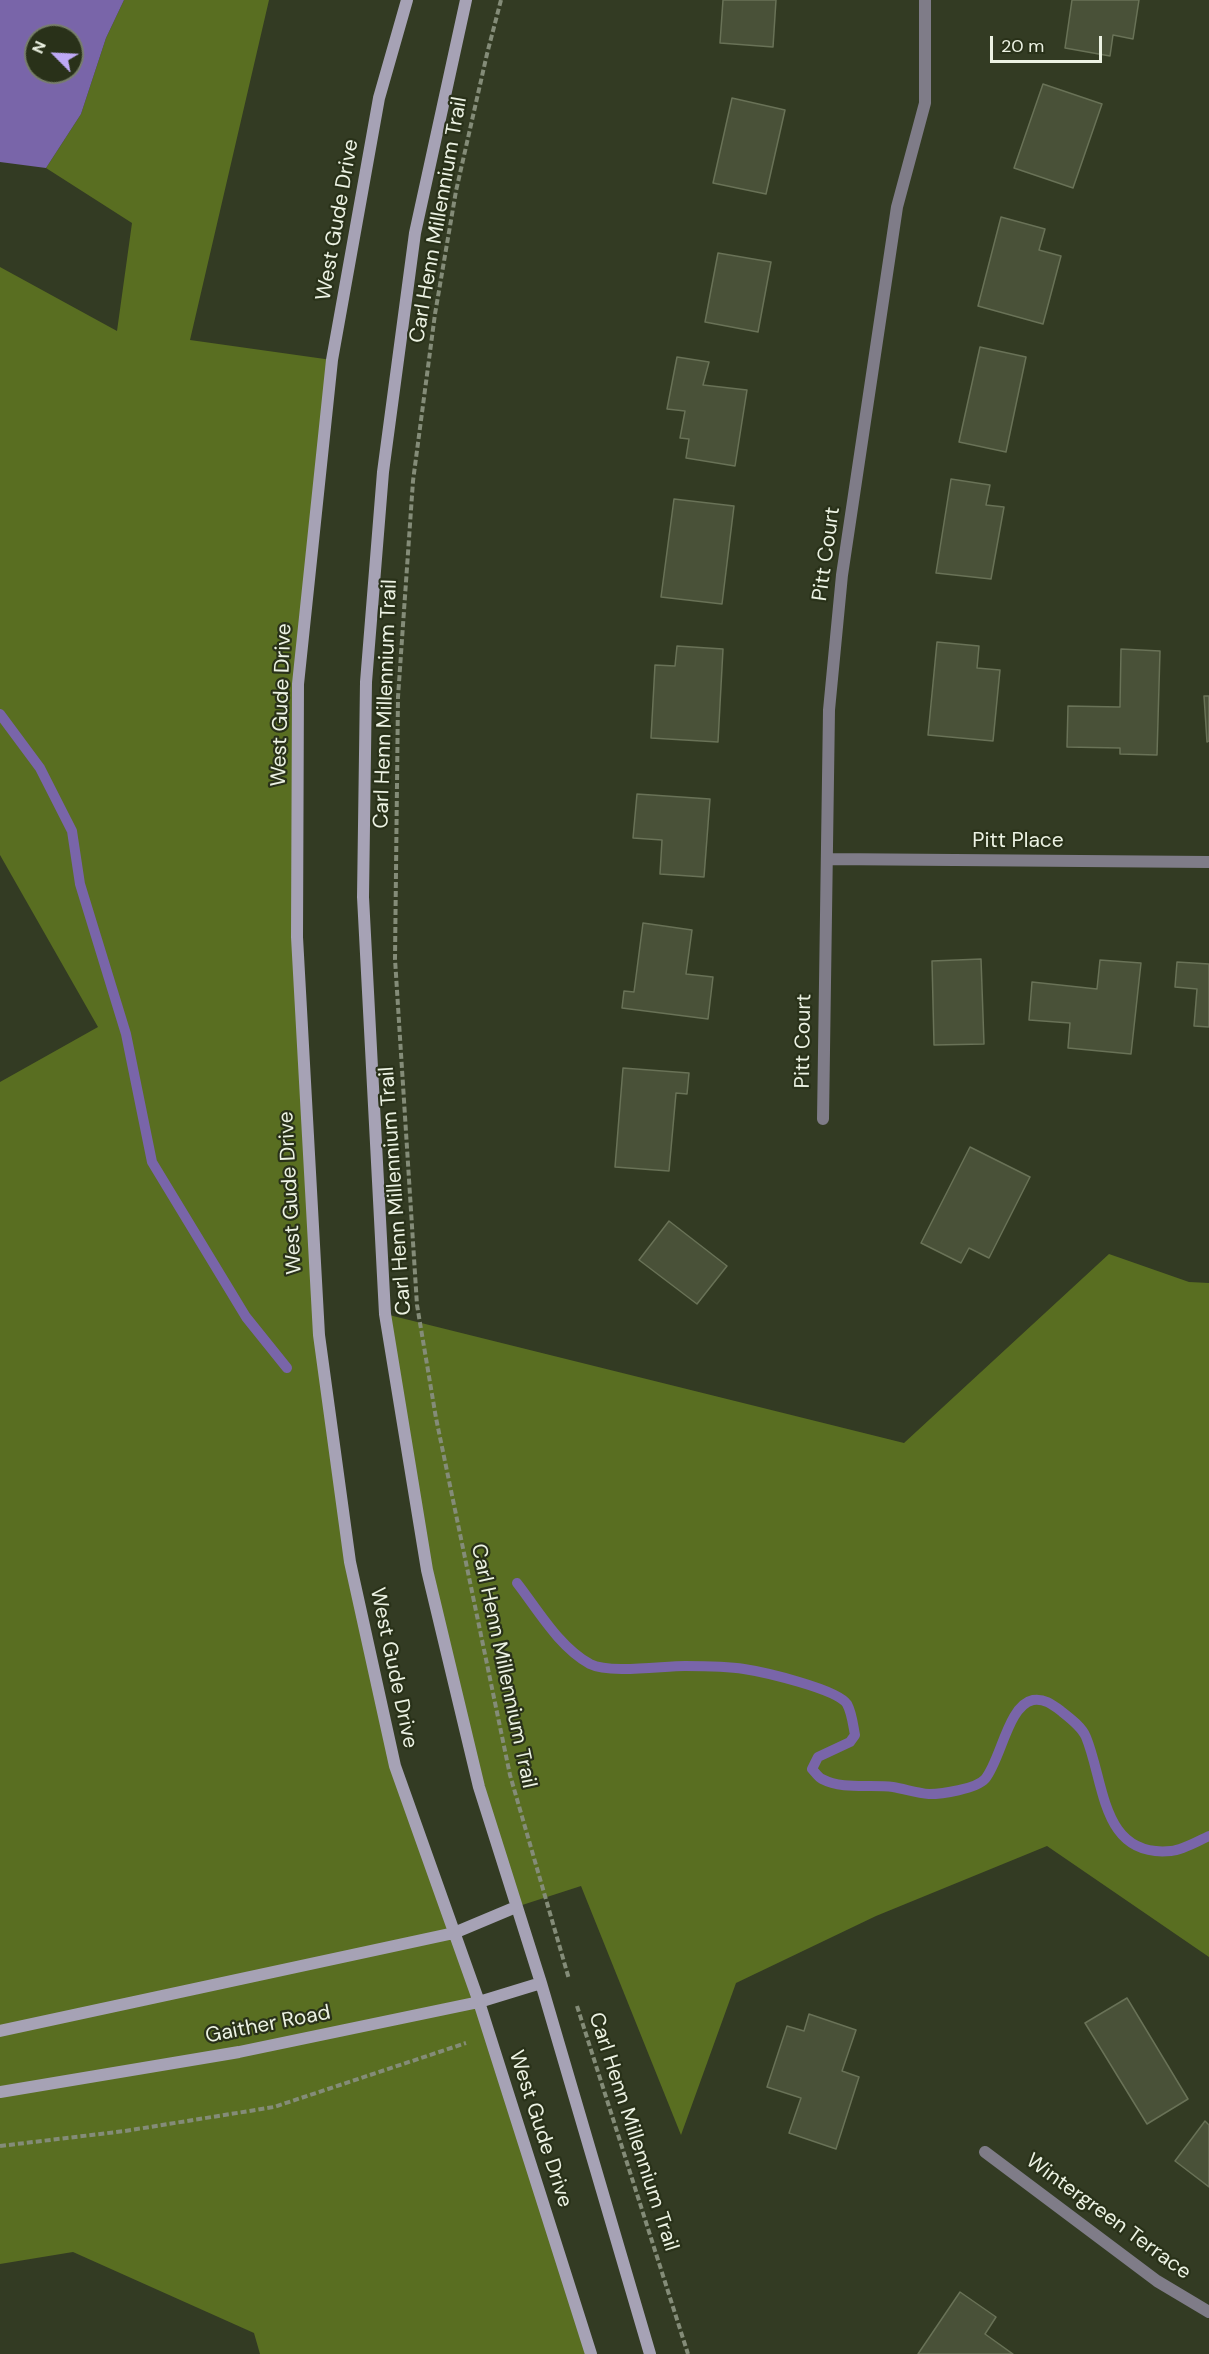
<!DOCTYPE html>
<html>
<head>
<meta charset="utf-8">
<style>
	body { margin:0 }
	#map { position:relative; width:1209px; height:2354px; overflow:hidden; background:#333b23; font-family:"DM Sans",sans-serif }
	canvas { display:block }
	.north { position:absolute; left:24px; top:24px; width:60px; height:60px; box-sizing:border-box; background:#293119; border:2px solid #777e6a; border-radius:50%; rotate:294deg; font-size:16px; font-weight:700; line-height:24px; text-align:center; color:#ecf2e3 }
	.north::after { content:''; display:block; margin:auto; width:21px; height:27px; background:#bea9f5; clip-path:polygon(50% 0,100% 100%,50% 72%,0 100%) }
	.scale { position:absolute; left:990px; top:36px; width:112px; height:27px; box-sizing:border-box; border:3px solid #ecf2e3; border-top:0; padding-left:8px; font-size:18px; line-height:21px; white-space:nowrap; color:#ecf2e3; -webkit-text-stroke:4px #293119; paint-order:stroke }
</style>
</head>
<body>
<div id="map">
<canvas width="1209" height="2354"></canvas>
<div class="north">N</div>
<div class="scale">20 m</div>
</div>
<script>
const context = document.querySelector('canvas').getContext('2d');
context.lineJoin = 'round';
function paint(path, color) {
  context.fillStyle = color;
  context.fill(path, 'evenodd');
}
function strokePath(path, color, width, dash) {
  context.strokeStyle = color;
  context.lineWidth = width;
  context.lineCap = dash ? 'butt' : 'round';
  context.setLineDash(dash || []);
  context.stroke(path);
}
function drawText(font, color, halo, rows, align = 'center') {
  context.font = font + ' "DM Sans",sans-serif';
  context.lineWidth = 4.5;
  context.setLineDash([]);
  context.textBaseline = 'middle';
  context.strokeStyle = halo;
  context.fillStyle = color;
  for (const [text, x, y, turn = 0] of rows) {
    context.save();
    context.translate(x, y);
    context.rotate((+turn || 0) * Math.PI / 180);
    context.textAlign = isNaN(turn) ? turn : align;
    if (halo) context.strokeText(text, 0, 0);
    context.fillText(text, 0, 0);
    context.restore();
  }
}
paint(new Path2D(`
	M124,0h145l-79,340 142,20 -34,324 -1,253 22,398 31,227 45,204 196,588h-331l-6,-21 -181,-81 -73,12v-1182l98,-55 -98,-172v-588l117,64 15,-108 -86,-55 35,-54 25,-76z
	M1109,1254l80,28 20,1v674l-162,-111 -171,70 -140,67 -55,152 -100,-249 -65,21 -89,-337 -42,-256 519,129z`), '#596e21');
paint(new Path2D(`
	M0,0h124l-18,38 -25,76 -35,54 -46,-6zM36,36h36v36h-36z`), '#7965a9');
strokePath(new Path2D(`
	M0,714l40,54 32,63 8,53 46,150 26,128 94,155 41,51
	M517,1583c21,27 42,64 73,81 20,10 72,2 95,2 19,0 41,0 59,3 20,3 93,20 103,35 5,9 6,21 8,31l-5,7 -32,15 -6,12c3,3 6,8 10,10 21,11 48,5 71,8 12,2 24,6 36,7 13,0 47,-5 56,-15 16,-19 23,-74 48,-79 11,-2 20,5 28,11 9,7 21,16 25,26 19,46 15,121 85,114 12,-1 27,-10 38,-15`), '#7965a9', 10);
const building = new Path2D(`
	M723,0h53l-3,47 -53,-4z
	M1072,0h67l-6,39 -20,-4 -3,21 -45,-8z
	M1043,84l59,20 -29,84 -59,-20z
	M732,98l53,12 -19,84 -53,-11z
	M1001,217l44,12 -6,21 22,6 -18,68 -65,-18z
	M718,253l53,9 -13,70 -53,-10z
	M980,347l46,10 -20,95 -47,-10z
	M677,357l32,5 -6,23 44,5 -12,76 -49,-8 3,-19 -9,-1 5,-27 -18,-2z
	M951,479l39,6 -4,20 18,2 -13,72 -55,-6z
	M674,499l60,7 -12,98 -61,-7z
	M937,642l42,4 -2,22 23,2 -7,71 -65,-6z
	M677,646l46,3 -5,93 -67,-4 4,-73 20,1z
	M1121,649l39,2 -3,104 -37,-1v-6l-53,-1 1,-41 52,1z
	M1204,696h5v45l-2,1z
	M637,794l73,5 -6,78 -44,-3 2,-34 -29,-2z
	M643,923l49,7 -6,44 27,3 -5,42 -86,-11 2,-17 10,1z
	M981,959l3,85 -50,1 -2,-84z
	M1100,960l41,3 -10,91 -63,-6 2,-25 -41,-3 3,-38 65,7z
	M1177,962l32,2v63l-15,-1 3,-37 -22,-2z
	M623,1068l66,5 -2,21 -11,-1 -7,78 -54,-4z
	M970,1147l60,30 -41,81 -20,-10 -8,15 -40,-20z
	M669,1221l58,45 -30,38 -58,-44z
	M1127,1998l61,101 -41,25 -62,-101z
	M809,2014l47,16 -14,41 17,6 -23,72 -47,-16 12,-35 -34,-11 20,-61 17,5z
	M1205,2121l4,4v62l-34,-26z
	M960,2292l36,25 -11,17 28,20h-95z`);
paint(building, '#495138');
strokePath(building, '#697257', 1.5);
strokePath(new Path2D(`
	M501,0l-14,54 -31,137 -21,123 -22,167 -15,216 -3,262 22,346 19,113 74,357 59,204
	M577,2006l111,348
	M0,2146l125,-15 149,-24 192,-64`), '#848c78', 4, [6, 3]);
strokePath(new Path2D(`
	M827,859l382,3
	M823,1119l6,-409 13,-135 55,-368 28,-104v-103
	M985,2152l172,129 52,31`), '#7f7c88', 12);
strokePath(new Path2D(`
	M407,0l-28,98 -47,262 -34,324 -1,253 22,398 31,227 45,204 84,236 112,352
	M466,0l-51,233 -32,239 -17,210 -3,215 22,417 42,256 52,217 62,196 109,371
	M0,2031l454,-98 62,-26
	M0,2092l239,-40 240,-50 62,-19`), '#a6a2b5', 12);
drawText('21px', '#ecf2e3', '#293119', [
	["West Gude Drive",338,220,-80],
	["Carl Henn Millennium Trail",439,220,-80],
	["Pitt Court",827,554,-82],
	["Carl Henn Millennium Trail",386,704,-88],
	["West Gude Drive",282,705,-88],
	["Pitt Place",1018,841],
	["Pitt Court",804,1041,-89],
	["Carl Henn Millennium Trail",396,1191,-94],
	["West Gude Drive",291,1193,-93],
	["Carl Henn Millennium Trail",503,1666,78],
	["West Gude Drive",393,1668,78],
	["Gaither Road",268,2025,-11],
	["West Gude Drive",540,2129,72],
	["Carl Henn Millennium Trail",633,2132,72],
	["Wintergreen Terrace",1108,2217,36]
]);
</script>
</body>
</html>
